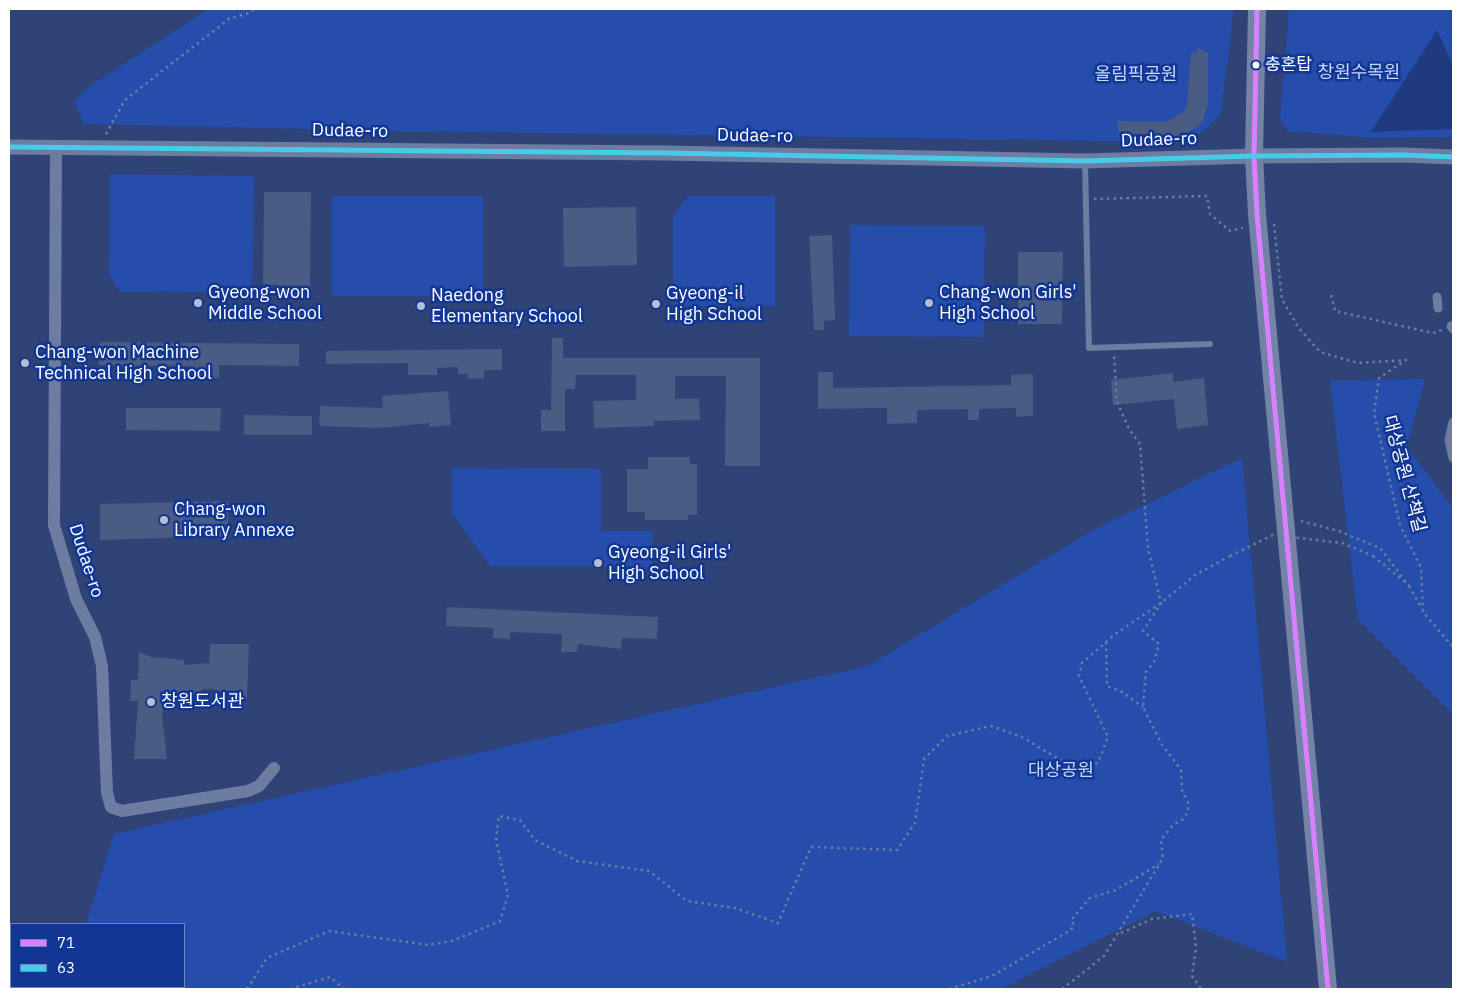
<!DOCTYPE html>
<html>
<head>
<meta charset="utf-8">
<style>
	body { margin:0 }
	#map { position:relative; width:1462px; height:998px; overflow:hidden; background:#2f4376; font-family:"IBM Plex Sans",sans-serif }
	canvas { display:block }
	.frame { position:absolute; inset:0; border:10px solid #fff; pointer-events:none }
	.legend { position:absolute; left:10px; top:923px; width:175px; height:65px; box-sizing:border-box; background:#113694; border:1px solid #7086bf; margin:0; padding:6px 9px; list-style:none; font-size:15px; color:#fff }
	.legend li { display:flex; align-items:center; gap:10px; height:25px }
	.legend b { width:25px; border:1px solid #7086bf }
</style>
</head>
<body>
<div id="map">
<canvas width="1462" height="998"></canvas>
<div class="frame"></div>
<ul class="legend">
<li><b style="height:6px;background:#d880ff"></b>71</li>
<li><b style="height:6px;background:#46cce9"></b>63</li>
</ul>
</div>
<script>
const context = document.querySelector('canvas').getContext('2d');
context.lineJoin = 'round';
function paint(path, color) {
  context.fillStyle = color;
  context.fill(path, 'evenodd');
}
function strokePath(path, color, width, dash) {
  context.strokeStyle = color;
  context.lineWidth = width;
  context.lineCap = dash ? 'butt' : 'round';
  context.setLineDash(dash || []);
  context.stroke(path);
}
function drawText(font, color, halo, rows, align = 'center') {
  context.font = font + ' "IBM Plex Sans","Noto Sans KR",sans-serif';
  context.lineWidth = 5;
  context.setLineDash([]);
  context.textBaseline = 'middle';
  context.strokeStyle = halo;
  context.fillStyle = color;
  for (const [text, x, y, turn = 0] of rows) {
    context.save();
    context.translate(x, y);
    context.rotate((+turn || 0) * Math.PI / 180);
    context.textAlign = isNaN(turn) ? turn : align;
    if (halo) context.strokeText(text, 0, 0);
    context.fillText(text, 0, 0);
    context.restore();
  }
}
paint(new Path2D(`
	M208,9h1026l-13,105 -16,16 -22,12 -789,-11 -310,-7 -10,-23 12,-12z
	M1289,9h164v128l-79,1 -86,-7 -8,-11z
	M110,174l144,2 -2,117 -133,-2 -10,-17z
	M332,196h151v100h-151z
	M689,196h86v110h-102v-91z
	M850,225l135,1 -1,111 -135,-1z
	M1425,379l-18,68 46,61v206l-95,-95 -28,-238z
	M1242,458l45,504 -131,-51 -155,78h-935l1,-2h117v-63h-98l28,-90 754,-168 227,-137z
	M452,468l149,1v62h52l-1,36 -162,-1 -38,-53z`), '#254dac');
paint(new Path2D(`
	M1437,30l16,35v64l-82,3z`), '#203a80');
paint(new Path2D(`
	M1198,47l10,6v51l-5,17 -6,6 -15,9h-58l-6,-6v-9l49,1 17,-11 3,-6 4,-52h4z
	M264,192h47l-1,100 -32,1v-8l-15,-1z
	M636,207l1,58 -73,2 -1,-59z
	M832,235l3,85 -11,1v9h-10l-5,-94z
	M1018,252h45l-1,72h-44z
	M552,338h11v20h197v108h-35l1,-90h-51v23l24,-1 1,22 -46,1v5l-60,2 -1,-27 43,-1v-25h-60l-1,14h-10v42h-24v-21h10z
	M100,342l199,2v22l-80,-1v13h-30v-12l-90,-1z
	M502,349v21h-18v8l-16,1v-5h-10v-7l-21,1v7h-29v-12l-82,1v-13z
	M818,372h15v16l178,-3v-10l22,-1v42l-17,1v-9l-37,1v11h-11v-11l-51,1v13l-30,1v-16l-69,1z
	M1173,373v9l31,-4 4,47 -31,4 -3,-30 -61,6 -2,-25z
	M448,391l3,34 -22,2v-4l-49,5 -61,-2 1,-20 63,2 -1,-12z
	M126,408h95l-1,23 -94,-1z
	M244,415l68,1v19h-68z
	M648,457h42v7h7v51h-9v5h-43v-8h-18v-43h21z
	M228,501v35l-128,4v-36z
	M447,607l211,10 -1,22 -35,-1 -1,11 -43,-5 -1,8h-16l1,-18 -52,-2v7l-17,-1v-10l-47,-2z
	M210,644h39l-2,55 -34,-10h-11v5l-35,-1 -5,21 5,45h-33l4,-58h-8l1,-21 7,-1 1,-27 12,5 33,3v5l25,-2z`), '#4a5b84');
strokePath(new Path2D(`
	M106,134l19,-34 104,-81 20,-6 5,-4
	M1094,199l113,-3 3,18 20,17 13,-3
	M1274,224l8,75 16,28 22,25 38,11 48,-3 -27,18 -5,35 26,112 21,43 2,44 30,35
	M1331,295l4,16 98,22 9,-3
	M1301,521l38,10 41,17 29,38
	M1373,556l32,26
	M1409,586l13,23
	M1106,642l1,44 15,6 21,15
	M1121,933l31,-14 40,-5 4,33 -4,29 9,13
	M247,989l20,-31 62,-27 99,14 24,-4 48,-20 8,-26 -12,-56 3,-23 21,4 15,20 42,21 72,10 38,30 48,7 43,15 33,-76 86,3 18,-27 9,-64 23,-23 44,-10 31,11 55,33 21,-7 10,-26 -29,-61 3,-13 32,-28 47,-32 34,-28 35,-19
	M290,989l40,-12 14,12
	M949,989l43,-13 79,-46 3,-5 -3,-5 19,-22 26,-8 43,-26
	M1062,989l42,-33 59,-98 -2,-18 12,-15 10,-6 5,-7v-9l-6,-13 -1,-20 -20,-27 -18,-36 3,-35 8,-10 5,-18 -16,-13 18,-28 -13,-55 -8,-104 -11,-15 -12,-27 -3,-46`), '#6d7ca1', 2.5, [2.5, 4]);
strokePath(new Path2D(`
	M1085,162l4,186 121,-4`), '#6d7ca1', 6);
strokePath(new Path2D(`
	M1437,297l1,11
	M1451,326l2,3
	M1453,422l-4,18 4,18`), '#6d7ca1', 9);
strokePath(new Path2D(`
	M56,148l-2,377 22,74 19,38 7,29 5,127 4,14 11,4 126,-20 11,-5 15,-18`), '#6d7ca1', 12);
strokePath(new Path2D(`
	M9,147l656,6 420,8 169,-5 150,-1 49,2`), '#6d7ca1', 15);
strokePath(new Path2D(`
	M1257,9l-3,147 3,58 71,775`), '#7382a5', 18);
strokePath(new Path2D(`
	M1230,556l43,-21 69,8 31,13`), '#6d7ca1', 2.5, [2.5, 4]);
strokePath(new Path2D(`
	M1257,9l-3,147 3,58 71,775`), '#d880ff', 5);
strokePath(new Path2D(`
	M9,147l656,6 420,8 169,-5 150,-1 49,2`), '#46cce9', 5);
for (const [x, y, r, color] of [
	[1256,65,4.5,"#fff"],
	[198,303,5,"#b6bdcf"],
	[929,303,5,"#b6bdcf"],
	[656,304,5,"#b6bdcf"],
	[421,306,5,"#b6bdcf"],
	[25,363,5,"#b6bdcf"],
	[164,520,5,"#b6bdcf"],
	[598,563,5,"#b6bdcf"],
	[151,702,5,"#b6bdcf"]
]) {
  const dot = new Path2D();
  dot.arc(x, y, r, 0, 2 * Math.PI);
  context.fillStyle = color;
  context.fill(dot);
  strokePath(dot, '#113694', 2);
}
drawText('17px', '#fff', '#113694', [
	["충혼탑",1265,65]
], 'left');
drawText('18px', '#c7d7fd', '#113694', [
	["창원수목원",1359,73],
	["올림픽공원",1136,75],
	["대상공원",1061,771]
]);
drawText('18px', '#fff', '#113694', [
	["Dudae-ro",350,131,1],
	["Dudae-ro",755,136,1],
	["Dudae-ro",1159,140,-2],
	["대상공원 산책길",1404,474,75],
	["Dudae-ro",86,561,72]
]);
drawText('18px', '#fff', '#113694', [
	["Gyeong-won",208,293],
	["Middle School",208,314],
	["Chang-won Girls'",939,293],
	["High School",939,314],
	["Gyeong-il",666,294],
	["High School",666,315],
	["Naedong",431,296],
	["Elementary School",431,317],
	["Chang-won Machine",35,353],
	["Technical High School",35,374],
	["Chang-won",174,510],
	["Library Annexe",174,531],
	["Gyeong-il Girls'",608,553],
	["High School",608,574],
	["창원도서관",161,702]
], 'left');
</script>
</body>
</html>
